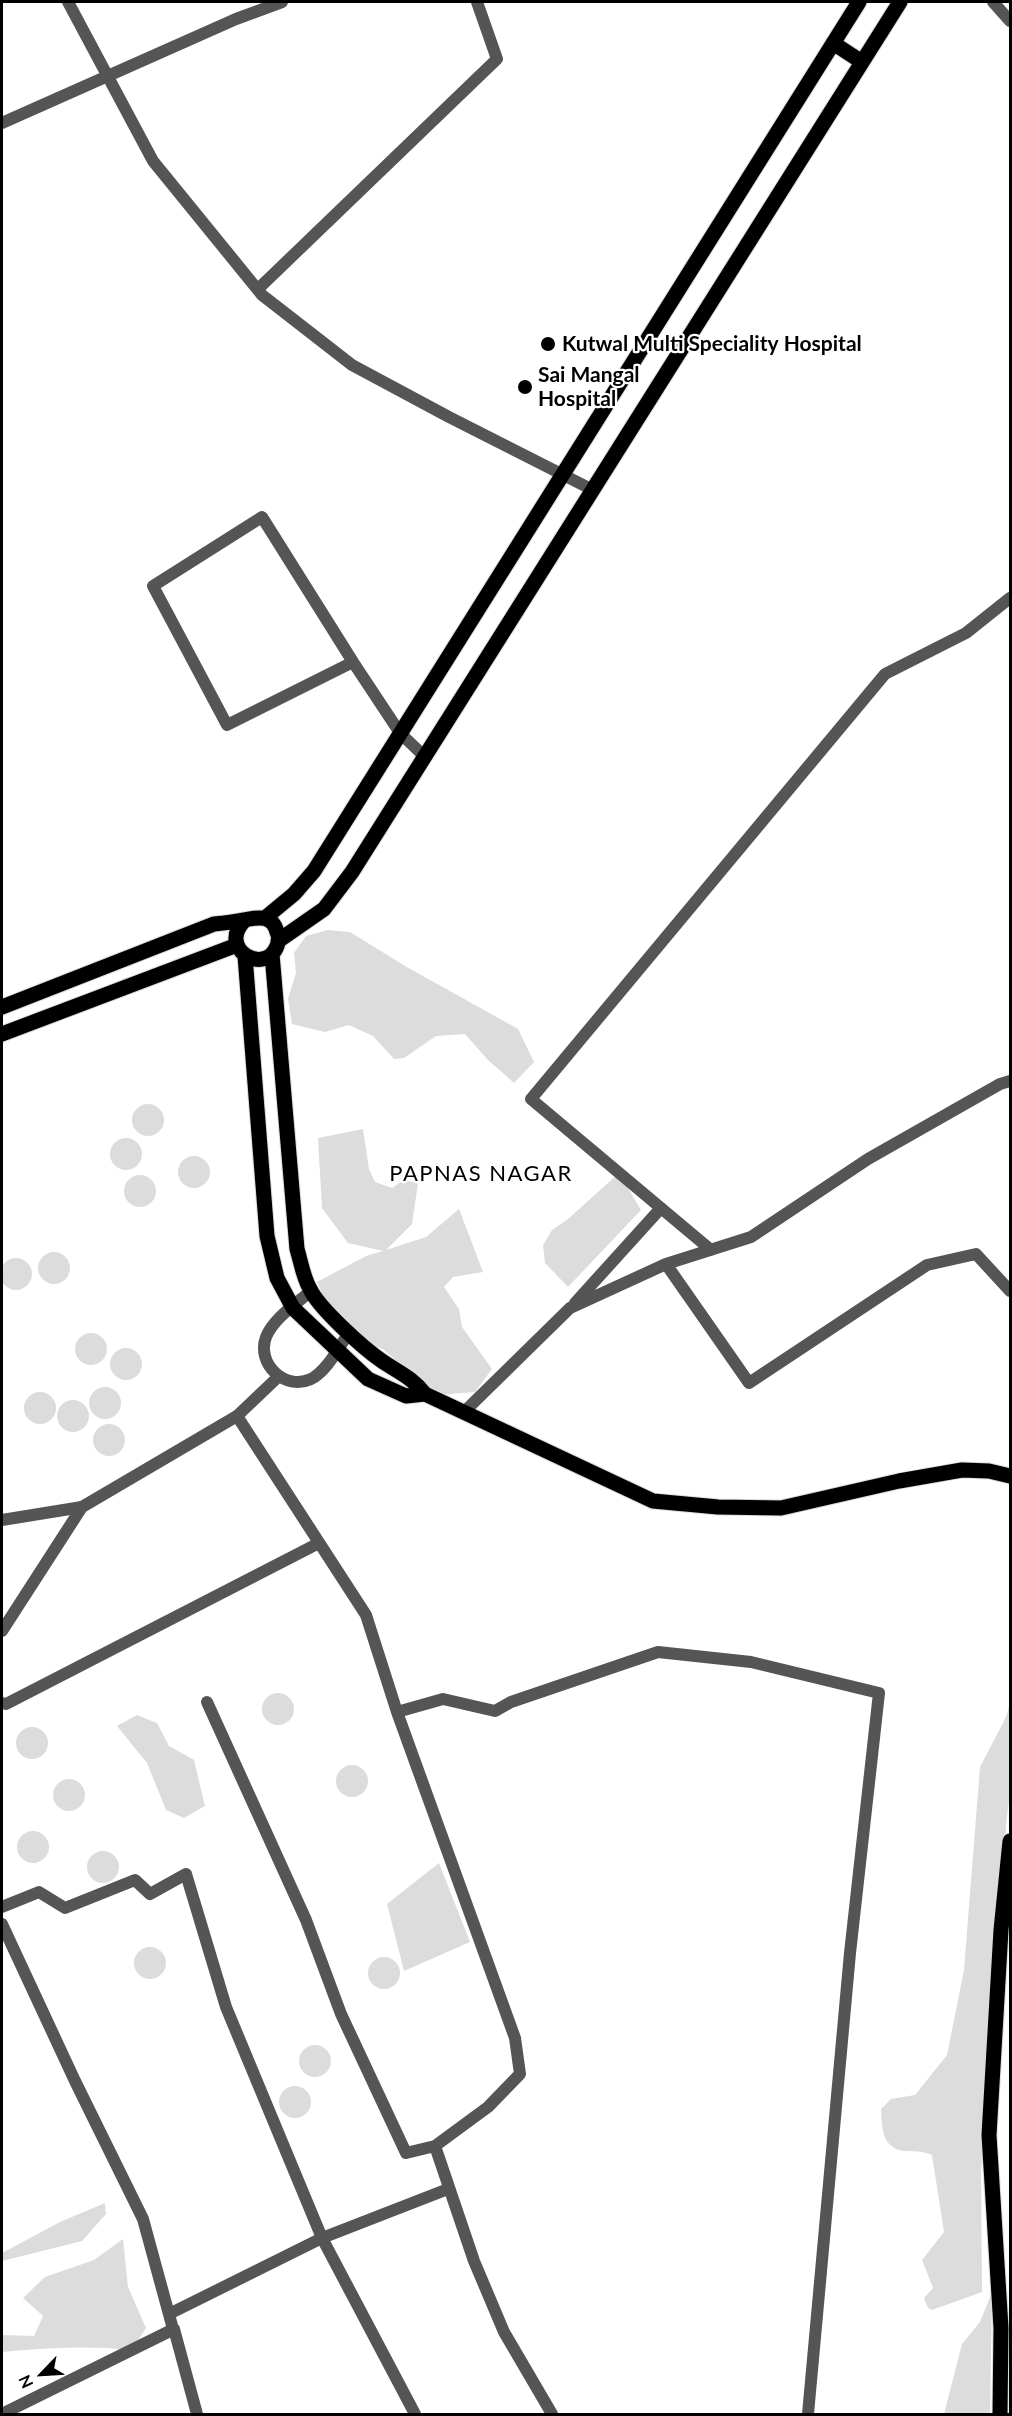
<!DOCTYPE html>
<html>
<head>
<meta charset="utf-8">
<style>
	body { margin:0 }
	#map { position:relative; width:1012px; height:2416px; overflow:hidden; background:#fff; font-family:Lato,sans-serif }
	canvas { display:block }
	.frame { position:absolute; inset:0; border:3px solid #000; pointer-events:none }
	.north { position:absolute; left:12px; top:2344px; width:60px; height:60px; -webkit-text-stroke:4px #fff; paint-order:stroke; rotate:245deg; font-size:16px; font-weight:700; line-height:24px; text-align:center; color:#000 }
	.north::after { content:''; display:block; margin:auto; width:21px; height:27px; background:#000; clip-path:polygon(50% 0,100% 100%,50% 72%,0 100%) }
</style>
</head>
<body>
<div id="map">
<canvas width="1012" height="2416"></canvas>
<div class="frame"></div>
<div class="north">N</div>
</div>
<script>
const context = document.querySelector('canvas').getContext('2d');
context.lineJoin = 'round';
function paint(path, color) {
  context.fillStyle = color;
  context.fill(path, 'evenodd');
}
function strokePath(path, color, width, dash) {
  context.strokeStyle = color;
  context.lineWidth = width;
  context.lineCap = dash ? 'butt' : 'round';
  context.setLineDash(dash || []);
  context.stroke(path);
}
function drawText(font, color, halo, rows, align = 'center') {
  context.font = font + ' Lato,sans-serif';
  context.lineWidth = 4.5;
  context.setLineDash([]);
  context.textBaseline = 'middle';
  context.strokeStyle = halo;
  context.fillStyle = color;
  for (const [text, x, y, turn = 0] of rows) {
    context.save();
    context.translate(x, y);
    context.rotate((+turn || 0) * Math.PI / 180);
    context.textAlign = isNaN(turn) ? turn : align;
    if (halo) context.strokeText(text, 0, 0);
    context.fillText(text, 0, 0);
    context.restore();
  }
}
paint(new Path2D(`
	M328,930l22,2 55,34 113,63 16,33 -20,21 -26,-23 -23,-26 -29,2 -32,22 -10,1 -21,-23 -24,-11 -24,7 -33,-8 -4,-25 8,-26 -2,-20 12,-17z
	M132 1120a16 16 0 1 1 32 0a16 16 0 1 1-32 0Z
	M363,1129l6,40 6,13 17,6 12,-8 14,3 -6,41 -26,26 40,-13 33,-28 24,63 -30,5 -9,10 15,22 3,18 30,42 -17,23 -39,3 -53,-46 -14,-4 -40,-38 -12,-25 49,-26 17,-5 -35,-8 -26,-35 -4,-70z
	M110 1154a16 16 0 1 1 32 0a16 16 0 1 1-32 0Z
	M178 1172a16 16 0 1 1 32 0a16 16 0 1 1-32 0Z
	M619,1173l22,37 -73,77 -23,-24 -2,-18 9,-15 16,-11z
	M124 1191a16 16 0 1 1 32 0a16 16 0 1 1-32 0Z
	M38 1268a16 16 0 1 1 32 0a16 16 0 1 1-32 0Z
	M0 1274a16 16 0 1 1 32 0a16 16 0 1 1-32 0Z
	M75 1349a16 16 0 1 1 32 0a16 16 0 1 1-32 0Z
	M110 1364a16 16 0 1 1 32 0a16 16 0 1 1-32 0Z
	M89 1403a16 16 0 1 1 32 0a16 16 0 1 1-32 0Z
	M24 1408a16 16 0 1 1 32 0a16 16 0 1 1-32 0Z
	M57 1416a16 16 0 1 1 32 0a16 16 0 1 1-32 0Z
	M93 1440a16 16 0 1 1 32 0a16 16 0 1 1-32 0Z
	M262 1709a16 16 0 1 1 32 0a16 16 0 1 1-32 0Z
	M1010,1703v89l-4,32 -7,141 -18,204 1,123 -50,18 -4,-2 -4,-10 9,-10 -11,-28 22,-28 -12,-77c-11,-5 -17,-3 -28,-4 -23,-3 -22,-25 -23,-42l10,-10 24,-4 32,-40 17,-85 16,-203 26,-50z
	M137,1715l20,8 12,23 25,14 11,46 -21,12 -18,-8 -19,-47 -30,-37z
	M16 1743a16 16 0 1 1 32 0a16 16 0 1 1-32 0Z
	M336 1781a16 16 0 1 1 32 0a16 16 0 1 1-32 0Z
	M53 1795a16 16 0 1 1 32 0a16 16 0 1 1-32 0Z
	M17 1847a16 16 0 1 1 32 0a16 16 0 1 1-32 0Z
	M87 1867a16 16 0 1 1 32 0a16 16 0 1 1-32 0Z
	M439,1863l31,79 -66,29 -17,-67z
	M134 1963a16 16 0 1 1 32 0a16 16 0 1 1-32 0Z
	M368 1973a16 16 0 1 1 32 0a16 16 0 1 1-32 0Z
	M299 2061a16 16 0 1 1 32 0a16 16 0 1 1-32 0Z
	M279 2102a16 16 0 1 1 32 0a16 16 0 1 1-32 0Z
	M105,2203l1,11 -24,27 -80,20v-8l58,-31z
	M123,2239l5,48 18,41 -14,22c-44,-5 -87,-2 -130,2v-17l32,1 9,-20 -20,-18 22,-21 49,-17z
	M992,2292l-2,122h-46l18,-70 18,-22z`), '#dcdcdc');
const primary = new Path2D(`
	M833,43l29,19
	M265,918l29,-24 20,-23 545,-869
	M278,941l46,-32 28,-37 548,-870
	M272,954l25,295c4,13 6,28 13,40 9,19 53,59 72,72 16,11 31,17 43,33l228,107 65,6 63,1 118,-27 63,-11 27,1 21,5
	M245,956l22,280 10,42 16,30 75,71 38,17 19,-2
	M2,1007l212,-83c10,-1 19,-2 29,-4 13,-2 29,-7 34,12 2,4 2,9 0,14 -12,31 -61,2 -32,-26
	M2,1034l235,-89
	M1000,2414l1,-86 -12,-193 12,-205 9,-89`);
strokePath(primary, '#dbdbdb', 17);
strokePath(new Path2D(`
	M68,2l85,159 109,134 90,70 97,52 144,73
	M993,2l17,19
	M258,289l239,-230 -20,-57
	M353,662l-126,63 -74,-139 109,-69 91,145 47,71 24,23
	M711,1250l-180,-151 354,-425 81,-41 44,-35
	M666,1264l83,119 178,-118 49,-11 34,37
	M575,1303l86,-95
	M464,1412l106,-104 96,-44 85,-27 117,-78 132,-75 10,-3
	M237,1416l129,199 31,97 118,326 5,36 -32,33 -53,39 39,115 30,71 48,82
	M2,1520l80,-13
	M207,1702l99,218 35,94 65,139 29,-7
	M2,1703l4,1 313,-161
	M397,1712l46,-13 52,12 16,-9 147,-50 93,10 128,31 -29,260 -42,461
	M2,1907l37,-15 26,16 70,-28 15,14 36,-20 40,133 96,231 126,-49
	M2,1924l73,157 68,138 30,110
	M169,2314l153,-76 93,176
	M2,2414l172,-85 23,85`), '#555', 12);
strokePath(new Path2D(`
	M2,123l234,-104 46,-17
	M311,1291c-15,13 -37,27 -45,46 -10,27 19,54 45,42 16,-8 27,-31 38,-46
	M2,1631l80,-124 155,-91 41,-39`), '#555', 12);
strokePath(primary, '#000', 15);
for (const [x, y, r, color] of [
	[548,344,8,"#000"],
	[525,387,8,"#000"]
]) {
  const dot = new Path2D();
  dot.arc(x, y, r, 0, 2 * Math.PI);
  context.fillStyle = color;
  context.fill(dot);
  strokePath(dot, '#fff', 2);
}
drawText('bold 21px', '#000', '#fff', [
	["Kutwal Multi Speciality Hospital",562,344],
	["Sai Mangal",538,375],
	["Hospital",538,399]
], 'left');
context.letterSpacing = '1.5px';
drawText('22px', '#000', '#fff', [
	["PAPNAS NAGAR",481,1174]
]);
context.letterSpacing = '0px';
</script>
</body>
</html>
